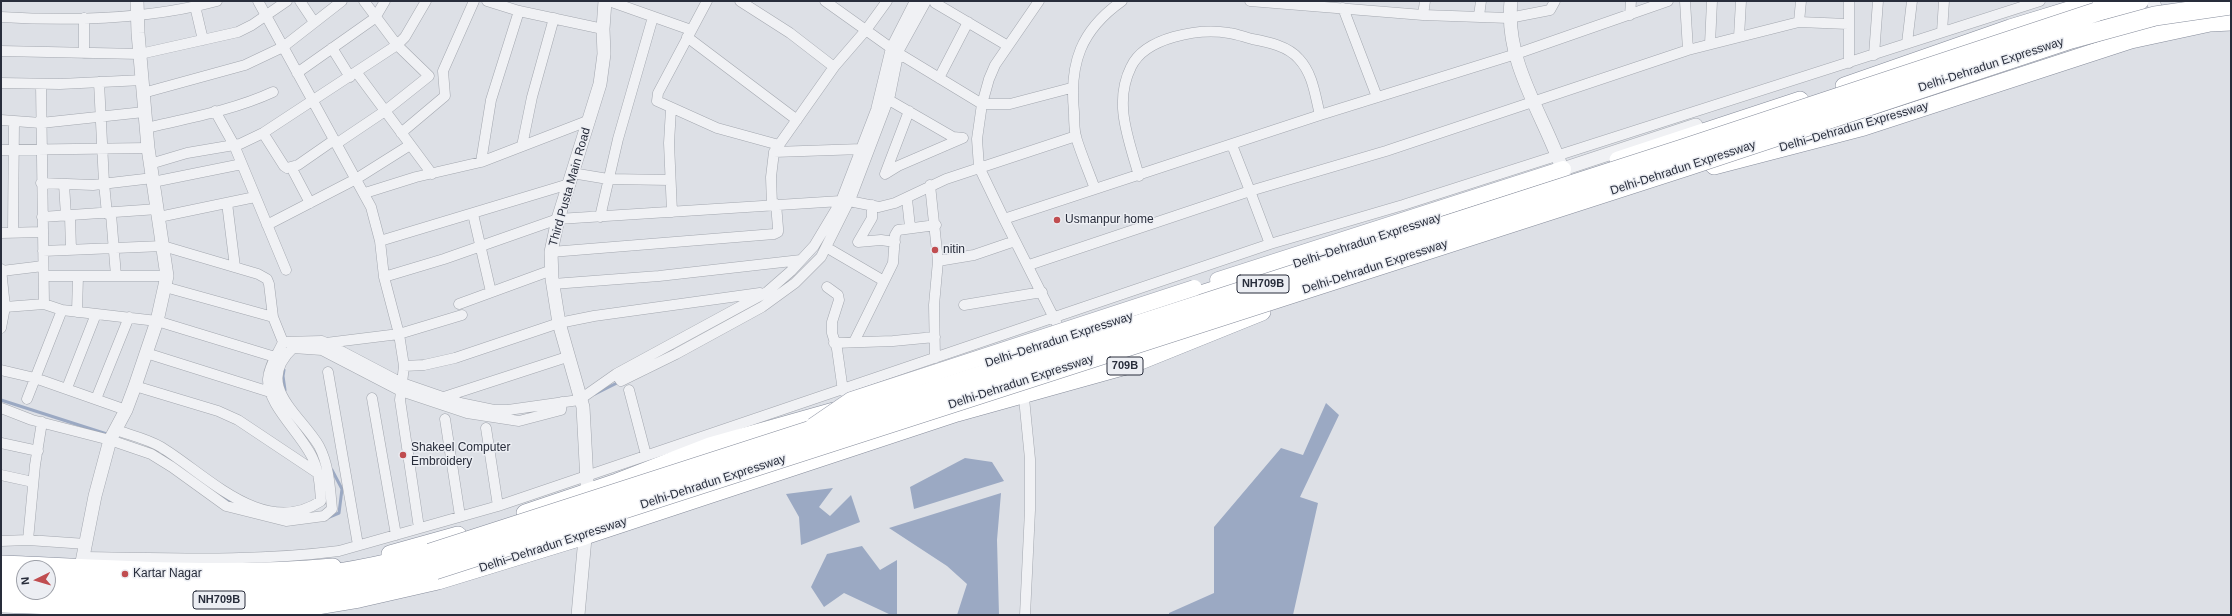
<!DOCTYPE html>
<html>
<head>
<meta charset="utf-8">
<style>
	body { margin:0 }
	#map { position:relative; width:2232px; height:616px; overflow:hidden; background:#dde0e6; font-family:Arial,sans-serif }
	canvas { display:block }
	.frame { position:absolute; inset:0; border:2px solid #282d3b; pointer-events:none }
	.north { position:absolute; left:16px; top:560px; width:40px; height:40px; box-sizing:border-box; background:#eceef3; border:1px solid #9ea1a9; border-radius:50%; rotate:265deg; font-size:11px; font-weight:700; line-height:16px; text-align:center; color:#282d3b }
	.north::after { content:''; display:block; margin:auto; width:14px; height:18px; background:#c04d50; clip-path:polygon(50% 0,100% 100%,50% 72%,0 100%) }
</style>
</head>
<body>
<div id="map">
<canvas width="2232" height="616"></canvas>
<div class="frame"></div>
<div class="north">N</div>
</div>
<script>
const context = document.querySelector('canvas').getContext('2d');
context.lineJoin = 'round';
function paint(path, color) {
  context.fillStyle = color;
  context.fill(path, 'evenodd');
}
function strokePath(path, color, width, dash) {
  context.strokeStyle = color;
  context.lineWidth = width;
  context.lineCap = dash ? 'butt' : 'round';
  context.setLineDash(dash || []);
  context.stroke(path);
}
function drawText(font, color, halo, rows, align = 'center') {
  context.font = font + ' Arial,sans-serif';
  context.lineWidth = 3;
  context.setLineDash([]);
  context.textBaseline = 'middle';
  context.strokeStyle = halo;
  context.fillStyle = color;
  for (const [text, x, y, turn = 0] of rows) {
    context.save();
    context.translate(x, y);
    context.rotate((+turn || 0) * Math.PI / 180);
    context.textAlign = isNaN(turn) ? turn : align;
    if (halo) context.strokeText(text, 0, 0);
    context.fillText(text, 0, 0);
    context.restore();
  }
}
paint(new Path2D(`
	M1326,403l13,12 -39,82 18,6 -25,112h-124v-2l45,-20v-66l67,-79 22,7z
	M965,458l27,4 12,19 -90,28 -4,-22z
	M833,488l-14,19 11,9 21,-21 9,27 -59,23 -2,-28 -13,-23z
	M1001,493l-4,47 2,75h-42l10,-31 -20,-18 -58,-38z
	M862,546l18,24 17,-10v55h-6l-47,-22 -20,14 -13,-20 16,-33z`), '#9ba9c3');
strokePath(new Path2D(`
	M284,370l-1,6 2,14
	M595,394l24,-12
	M1,400l109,35
	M163,456l15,8
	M185,470l13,10
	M219,495l16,9
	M327,518l12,-5 3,-24 -10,-19`), '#9ba9c3', 3);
const minor = new Path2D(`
	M258,1l113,206 9,34 4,36 15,57 5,32 -4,34 19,128
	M300,1l14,21
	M487,1l32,10 84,18
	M609,1l82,29
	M707,1l-49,92 -1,8 60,27 62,17
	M740,1l50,32 44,34
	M825,1l73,52 84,51h28l61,-16
	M1039,1l-44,64 -6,14 -7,25 -5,35 2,28 25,52 316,-104 196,-61 152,-53
	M1250,1l173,14 86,3 41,-8 5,-9
	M1685,1l3,49
	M1849,1v62
	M935,3l73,43
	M195,6l8,34
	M1343,8l34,89
	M1423,15l2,-14
	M1630,15l1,-14
	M1479,16l2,-15
	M1,17c68,4 150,2 216,-16
	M84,18v35
	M1799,22l2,-21
	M1942,32l2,-31
	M687,37l110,83
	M1739,37l2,-36
	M1907,43l5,-42
	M1710,44l2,-43
	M332,48l18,29
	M1,51l139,3 98,-22 14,-7 35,-24
	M1874,55l4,-54
	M297,73l78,-55 10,-17
	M357,73l75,101
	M939,78l29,-56
	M99,82l5,101 3,31
	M1,83l59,1 83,-4
	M41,84l3,220 18,6 95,11 118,36
	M143,93l102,-28 38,-18 59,-46
	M882,96l71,41 10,1
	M671,109l-2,34 3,69
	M215,111l19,34 52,125
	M909,111l-24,63 13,-8 65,-28
	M1,120l40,3 103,-11
	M146,128c43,-10 88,-18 127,-36
	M263,133l21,33 3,2 11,-3 36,-25
	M401,133l44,-37 -2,-25 31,-70
	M336,144l49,-33 44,-35 -32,-31 -33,-44
	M522,146l10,-49 22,-79
	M1,150l147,-2
	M774,152l88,-3
	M481,162l10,-62 28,-89
	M150,164l37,-11 53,-9 23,-11 134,-88 8,-8 21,-36
	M291,167l19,36
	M572,173l36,6 62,1
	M1139,176c-10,-36 -26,-73 -8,-109 14,-30 68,-39 98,-34 8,1 15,4 23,6 16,3 36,7 47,20 14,15 16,36 21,56
	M153,182l89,-18
	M41,183l52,2 60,-7
	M64,184l2,32
	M930,185l8,76 -4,44 1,53
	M1095,189c-6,-17 -14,-35 -19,-52 -2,-8 -2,-17 -2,-25 -5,-49 7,-82 48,-111
	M365,193l51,-16 65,-15 109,-42
	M907,199l3,28
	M849,201l30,6 16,-4 51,-24 130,-43
	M227,203l8,64
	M772,205l-1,-28 3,-25 60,-85 32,-37 21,-29
	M872,205v13l-14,24 23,-2 14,2
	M111,214l5,62
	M473,214l18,78
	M70,216l1,34
	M42,217l116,-8
	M159,217l96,-20
	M600,217l18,-78 35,-122
	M1004,219l53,105
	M267,225l89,-46 54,-34
	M13,232l1,-111
	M1,233l42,-1
	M380,241l189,-57
	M1270,244l-20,-53 136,-40 302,-101 111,-28 49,2
	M831,250l53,31
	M43,251l120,-5 95,28 9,5 2,5 4,33 10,25
	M551,252l223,-18 4,-2v-4l-2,-24
	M938,261l36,-6 41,-14
	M1029,265l221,-74 -18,-46
	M1,269l4,38 -4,21
	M2,271l41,-5
	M44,276h123
	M384,277l60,-18 114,-40 283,-18
	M553,284l106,-8 142,-16
	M165,287l108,30
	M827,287l11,8 1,5 -7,22v11l5,16 6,42
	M459,304l93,-34
	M964,305l78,-13
	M5,307l39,-3
	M77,312l1,-36
	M854,342l39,-79 2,-28 3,-5 38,-5
	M326,343l73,-9 63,-19
	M834,343l59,-2 42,-4
	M146,353l124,39
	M404,366l20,-1 31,-7 104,-35 35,-7 166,-23
	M1,370l34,8 91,32
	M328,372l30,173
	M616,374l5,7 55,-27 86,-47 33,-24 26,-26 31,-62 38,-100 9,-45 27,-49
	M135,386l83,25 20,9 81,54
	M67,388l29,-74
	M629,390l17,65
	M1020,390l4,8 6,61v51l-5,105
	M444,397l123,-40
	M372,398l24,137
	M27,399l35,-89
	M96,399l33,-82
	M1,408l31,12 78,20 41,14 21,13 54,39 60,15 38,-5 8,-7c-2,-21 -3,-44 -13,-63 -19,-32 -66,-61 -26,-98l29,2 79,41 66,22 52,8 42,-11 1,-8
	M445,419l15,97
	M486,428l12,78
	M116,430c14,5 32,9 45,17 46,28 103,92 160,54 -1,-15 -2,-29 -8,-42 -11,-25 -46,-54 -45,-80 1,-14 10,-25 15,-37l39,-1 80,42 58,20 34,7h14l71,-10 37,-26 151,-82 24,-21 23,-25 27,-45 35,-91 15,-62 24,-47
	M1,443l37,8
	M1,475l32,7
	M28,540l7,-75 7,-43
	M1,541l27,-1 58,4
	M83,557c85,1 171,5 256,-6l159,-45 772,-262 133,-39 637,-204`);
const tertiary = new Path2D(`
	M1511,1c-7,64 36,118 54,176
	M2153,1l7,21
	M1563,169l133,-44
	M588,500l-5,-93 -24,-84 -7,-44 -1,-27 7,-33 42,-135 4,-30 -1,-25 2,-28
	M81,567l14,-71 15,-56 16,-30 9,-24 22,-65 10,-45 -19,-128 -10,-115 -1,-32
	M578,615l8,-88`);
const primary = new Path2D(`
	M1218,280l345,-111`);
const trunk = new Path2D(`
	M1844,86l166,-58 88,-27
	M1618,160l182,-60
	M1714,166l150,-39 267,-87 79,-17 21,-1
	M1166,305l257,-82
	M525,513l92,-31 93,-36 124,-35
	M390,554l68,-19
	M1,564c110,4 221,13 332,3
	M1,604l163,6h90l57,-3 48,-8 79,-18 147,-45 372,-123 176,-49 129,-52`);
const motorway = new Path2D(`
	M2096,12l43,-11
	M1,575l23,1
	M48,577c76,4 154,9 230,4 52,-5 102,-14 152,-28
	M1,593l246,7 94,-9 94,-21`);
strokePath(minor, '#a3a7af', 11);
strokePath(tertiary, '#a3a7af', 14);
strokePath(primary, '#9ea3b0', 17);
strokePath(trunk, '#868c9b', 18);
strokePath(motorway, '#868c9b', 20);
strokePath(minor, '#f0f1f4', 10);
strokePath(tertiary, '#f0f1f4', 13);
strokePath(primary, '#fff', 16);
strokePath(trunk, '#fff', 17);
strokePath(motorway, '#fff', 19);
const primaryBridge = new Path2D(`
	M813,426l38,-26 343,-112`);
const motorwayBridge = new Path2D(`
	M430,553l1252,-404 414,-137
	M435,570l1253,-404 383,-127 84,-23 76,-11`);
strokePath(primaryBridge, '#9ea3b0', 17, []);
strokePath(motorwayBridge, '#868c9b', 20, []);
strokePath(primaryBridge, '#fff', 16);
strokePath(motorwayBridge, '#fff', 19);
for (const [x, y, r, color] of [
	[1057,220,4,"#c04d50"],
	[935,250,4,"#c04d50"],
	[403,455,4,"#c04d50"],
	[125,574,4,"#c04d50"]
]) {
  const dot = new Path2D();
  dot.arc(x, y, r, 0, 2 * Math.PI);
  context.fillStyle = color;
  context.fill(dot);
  strokePath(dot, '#eceef3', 1.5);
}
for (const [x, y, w] of [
	[1263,284,52],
	[1125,366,36],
	[219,600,52]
]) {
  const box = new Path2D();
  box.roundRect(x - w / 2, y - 9, w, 18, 3);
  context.fillStyle = '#eceef3';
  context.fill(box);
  strokePath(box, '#282d3b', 1);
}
drawText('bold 11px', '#282d3b', null, [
	["NH709B",1263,284],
	["709B",1125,366],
	["NH709B",219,600]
]);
drawText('12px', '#282d3b', '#eceef3', [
	["Delhi-Dehradun Expressway",1991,65,-18],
	["Delhi–Dehradun Expressway",1854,127,-16],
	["Delhi-Dehradun Expressway",1683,168,-18],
	["Third Pusta Main Road",570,187,-74],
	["Delhi–Dehradun Expressway",1367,241,-18],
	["Delhi-Dehradun Expressway",1375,267,-18],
	["Delhi–Dehradun Expressway",1059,340,-18],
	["Delhi-Dehradun Expressway",1021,382,-18],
	["Delhi-Dehradun Expressway",713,482,-18],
	["Delhi–Dehradun Expressway",553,545,-18]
]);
drawText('12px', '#282d3b', '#eceef3', [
	["Usmanpur home",1065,220],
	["nitin",943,250],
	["Shakeel Computer",411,448],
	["Embroidery",411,462],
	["Kartar Nagar",133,574]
], 'left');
</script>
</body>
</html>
